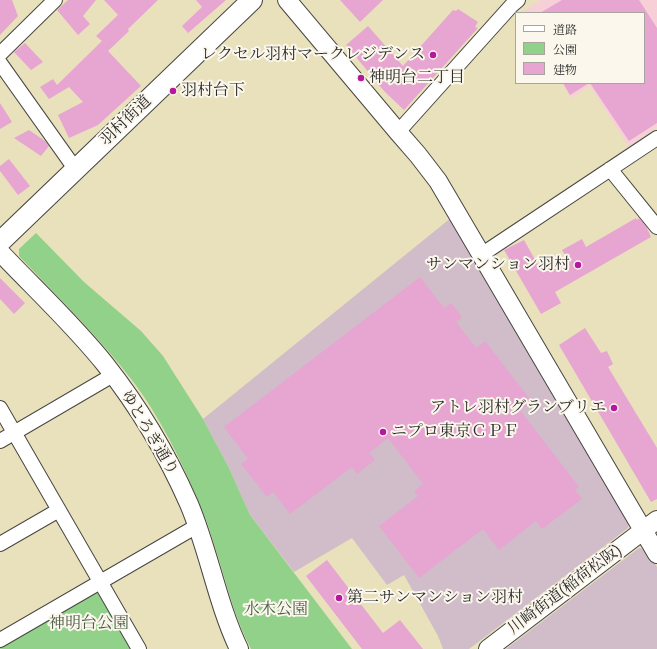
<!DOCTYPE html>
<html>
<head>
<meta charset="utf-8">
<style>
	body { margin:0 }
	#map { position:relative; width:657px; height:649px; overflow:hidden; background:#e8e1bc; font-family:"IM FELL Great Primer","Noto Serif JP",serif }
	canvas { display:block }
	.legend { position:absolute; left:515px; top:12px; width:130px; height:72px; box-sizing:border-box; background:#fbf7ec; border:1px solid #a8a59f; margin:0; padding:5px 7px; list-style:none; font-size:12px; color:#2b2b2b }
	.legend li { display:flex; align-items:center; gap:8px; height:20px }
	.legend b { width:20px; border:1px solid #a8a59f }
</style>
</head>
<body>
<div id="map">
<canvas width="657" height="649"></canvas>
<ul class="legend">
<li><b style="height:5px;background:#fff"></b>道路</li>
<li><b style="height:11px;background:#91d189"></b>公園</li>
<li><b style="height:11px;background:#e7a5d1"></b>建物</li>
</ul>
</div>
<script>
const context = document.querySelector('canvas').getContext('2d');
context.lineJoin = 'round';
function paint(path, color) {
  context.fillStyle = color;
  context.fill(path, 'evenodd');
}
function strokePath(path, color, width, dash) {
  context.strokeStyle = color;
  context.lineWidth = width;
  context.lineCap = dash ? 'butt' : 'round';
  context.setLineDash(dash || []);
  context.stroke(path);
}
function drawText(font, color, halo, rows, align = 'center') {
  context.font = font + ' "IM FELL Great Primer","Noto Serif JP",serif';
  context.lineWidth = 4;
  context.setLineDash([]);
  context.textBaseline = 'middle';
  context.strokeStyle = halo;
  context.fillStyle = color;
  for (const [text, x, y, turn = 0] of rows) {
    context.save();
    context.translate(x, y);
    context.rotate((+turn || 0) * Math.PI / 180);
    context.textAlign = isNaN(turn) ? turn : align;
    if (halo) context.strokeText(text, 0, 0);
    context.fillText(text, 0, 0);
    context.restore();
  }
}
paint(new Path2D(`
	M540,0h117v127l-28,20 -39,-61 -19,12 -9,-15h82v-70h-123z`), '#f6cfd7');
paint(new Path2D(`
	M452,217l177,303 -1,8 -159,121h-26l-5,-13 -34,-61 -17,10 -35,-47 -58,34 -44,-57 -21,-47 -26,-49z
	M639,548l7,1 11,18v82h-151z`), '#d1bdc9');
paint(new Path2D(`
	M36,233l48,49 57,49 22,25 40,63 26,49 21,47 102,134h-101c-18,-34 -26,-72 -38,-108 -4,-15 -10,-29 -16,-43 -16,-38 -37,-80 -62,-114 -35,-46 -76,-86 -116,-128v-7z
	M95,591l5,2 33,56h-133v-2z`), '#91d189');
paint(new Path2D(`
	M0,0h12l6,16 -18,19z
	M68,0h28l-13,16 7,8 -12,11 -21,-25z
	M104,0h54l-30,29 1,2 -21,20 33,35 -43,39 -29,13 -11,-23 25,-13 -14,-15 -20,12 -9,-12 13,-8 4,6 45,-44 -6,-5 22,-21z
	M196,0h30l-38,33 -6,-7 20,-19z
	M340,0h43l-23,22z
	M562,0h77l18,28v95l-28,18 -39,-58h54v-70h-104z
	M458,9l20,13 -3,5 3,1 -74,82 -20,-19 -38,-46 22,-19 35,40 50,-56 3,1z
	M25,43l18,19 -12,8 -17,-18z
	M563,83h26l-19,12z
	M0,103l12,19 -12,7z
	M29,130l16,11 4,5 -8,10 -27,-18z
	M9,159l21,27 -12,9 -18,-24v-5z
	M636,218l1,2 2,-2 7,8 5,11 -96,55 6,11 -20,11 -37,-64 20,-10 18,32 25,-14 -5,-8 20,-11 4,8z
	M420,277l24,31 7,-5 11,14 -6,5 20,26 9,-7 47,61 -12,8 59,77 -4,3 7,9 -40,30 -6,-8 -37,29 -16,-21 -64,49 -40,-52 39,-30 -4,-5 9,-7 -35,-46 -19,15 6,7 -18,14 -5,-7 -62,47 -17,-22 -6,5 -26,-33 7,-5 -24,-32z
	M0,278l25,25 -11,11 -14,-15z
	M585,328l16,25 6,-2 6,13 -5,3 49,81v51l-6,3 -92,-157z
	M327,560l56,73 17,-13 23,29h-61l-56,-73z`), '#e7a5d1');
const minor = new Path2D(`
	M0,54l55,-54
	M0,63l76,107
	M398,132l114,-127 6,-5
	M610,169l47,58
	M481,255l176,-117
	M0,408l139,241
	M0,441l113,-66
	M0,544l59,-34
	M0,640l197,-114`);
const tertiary = new Path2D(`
	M287,0l111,132 20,23 20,26 219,373
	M0,252c35,37 73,72 105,112 34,43 62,90 84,140 20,47 28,99 50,145
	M488,649l169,-129`);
const secondary = new Path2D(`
	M0,242l252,-242`);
strokePath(minor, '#474641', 16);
strokePath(tertiary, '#474641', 20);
strokePath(secondary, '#474641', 22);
strokePath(minor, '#fff', 14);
strokePath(tertiary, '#fff', 18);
strokePath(secondary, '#fff', 20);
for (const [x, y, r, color] of [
	[433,55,4,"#b5179e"],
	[361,78,4,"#b5179e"],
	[173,91,4,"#b5179e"],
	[578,265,4,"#b5179e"],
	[614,408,4,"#b5179e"],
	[383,432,4,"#b5179e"],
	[339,598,4,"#b5179e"]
]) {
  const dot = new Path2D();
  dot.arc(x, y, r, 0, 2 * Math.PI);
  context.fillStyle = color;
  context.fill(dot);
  strokePath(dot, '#fbf7ec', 1.5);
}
drawText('16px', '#2b2b2b', '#fbf7ec', [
	["レクセル羽村マークレジデンス",425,55,"right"],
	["神明台二丁目",369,78],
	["羽村台下",181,91],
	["サンマンション羽村",570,265,"right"],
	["アトレ羽村グランブリエ",606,408,"right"],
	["ニプロ東京ＣＰＦ",391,432],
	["第二サンマンション羽村",347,598]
], 'left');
drawText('16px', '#2b2b2b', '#fbf7ec', [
	["羽村街道",126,121,-44],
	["ゆとろぎ通り",149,433,59],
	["川崎街道(稲荷松阪)",565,590,-37]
]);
drawText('16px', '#4a5d47', '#fbf7ec', [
	["水木公園",276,610],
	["神明台公園",89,624]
]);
</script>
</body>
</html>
